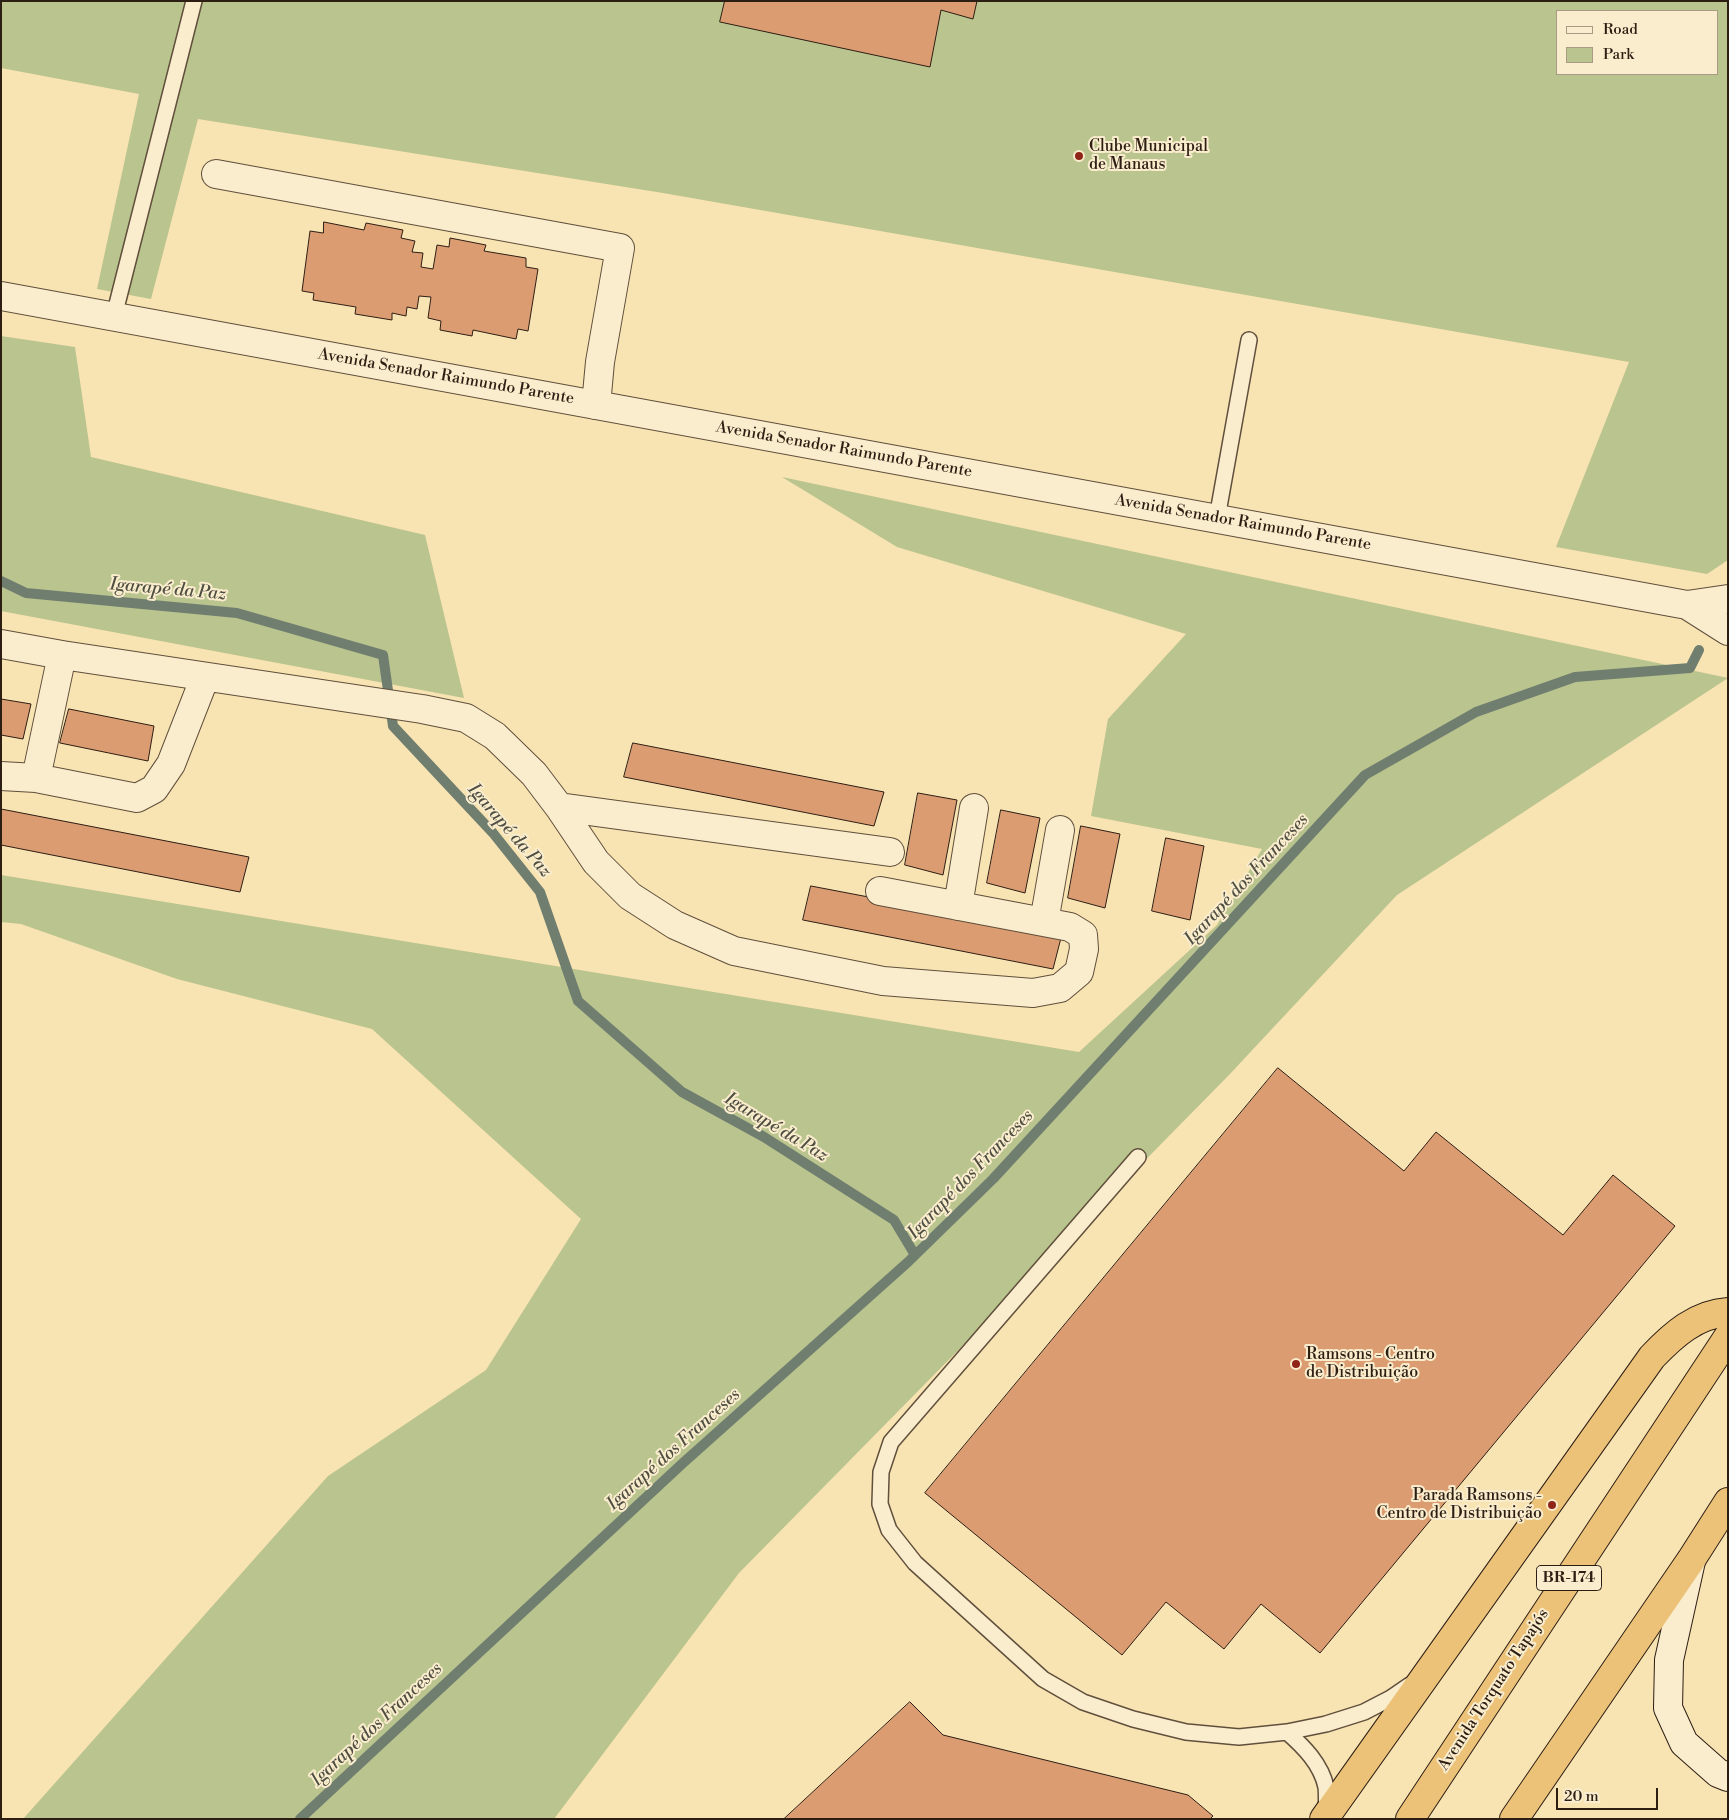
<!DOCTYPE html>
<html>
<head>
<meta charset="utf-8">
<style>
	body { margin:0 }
	#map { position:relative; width:1729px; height:1820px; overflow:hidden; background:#f8e3b2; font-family:"Libre Bodoni",serif }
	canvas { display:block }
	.frame { position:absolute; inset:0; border:2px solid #2d1e14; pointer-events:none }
	.legend { position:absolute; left:1556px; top:10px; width:162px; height:65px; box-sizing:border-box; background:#faedcd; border:1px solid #a89a83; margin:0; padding:6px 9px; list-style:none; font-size:15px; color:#2d1e14 }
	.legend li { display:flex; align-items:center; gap:10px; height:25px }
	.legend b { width:25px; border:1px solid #a89a83 }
	.scale { position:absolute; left:1556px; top:1788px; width:102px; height:22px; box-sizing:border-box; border:2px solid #2d1e14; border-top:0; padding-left:6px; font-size:15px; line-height:18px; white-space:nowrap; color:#2d1e14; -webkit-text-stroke:4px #faedcd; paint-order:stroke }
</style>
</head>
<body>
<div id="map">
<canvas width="1729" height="1820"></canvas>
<div class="frame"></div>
<ul class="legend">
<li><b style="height:6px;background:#faedcd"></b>Road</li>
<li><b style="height:14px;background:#bac48e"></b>Park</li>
</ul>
<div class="scale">20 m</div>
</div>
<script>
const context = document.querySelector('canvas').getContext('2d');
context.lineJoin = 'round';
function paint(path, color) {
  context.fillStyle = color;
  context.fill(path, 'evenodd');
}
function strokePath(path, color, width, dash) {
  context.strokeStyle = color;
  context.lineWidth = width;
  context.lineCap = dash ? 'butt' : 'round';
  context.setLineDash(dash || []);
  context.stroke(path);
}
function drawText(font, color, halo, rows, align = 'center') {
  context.font = font + ' "Libre Bodoni",serif';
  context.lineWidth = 4;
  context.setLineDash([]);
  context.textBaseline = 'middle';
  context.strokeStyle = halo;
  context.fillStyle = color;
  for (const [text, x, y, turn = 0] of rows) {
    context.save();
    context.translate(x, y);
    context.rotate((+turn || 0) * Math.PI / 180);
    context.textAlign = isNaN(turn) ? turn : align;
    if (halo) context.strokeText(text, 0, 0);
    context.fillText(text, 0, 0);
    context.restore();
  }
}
paint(new Path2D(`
	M1,1h1727v559l-21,14 -151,-27 73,-185 -966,-169 -465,-74 -47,180 -54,-10 42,-195 -138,-26zM1558,11h160v63h-160z
	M1,336l74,11 16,110 334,78 39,163 -463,-87z
	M782,477l946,201 -331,217 -168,180 -490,498 -185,246h-531l305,-343 158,-106 95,-151 -209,-190 -195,-50 -156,-55 -20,-2v-47l1078,177 138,-127 45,-76 -171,-33 17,-97 78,-85 -289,-87z`), '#bac48e');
strokePath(new Path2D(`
	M1,581l25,12 211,20 146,42 10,71 100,107 47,59 38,109 104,91 82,45 130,83 21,35 -5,5
	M300,1819l383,-356 225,-201 85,-83 372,-404 111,-63 99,-35 115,-9 9,-18`), '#707e70', 10);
const building = new Path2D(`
	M725,1h252l-4,18 -32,-9 -11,57 -210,-45z
	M324,222l40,8 2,-7 37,7 -2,8 14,3 -3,11 11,1 -2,14 12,2 4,-24 12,2 1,-9 36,7 -2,6 42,7v9l12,2 -10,62 -10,-2 -2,10 -43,-9 -1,6 -32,-6 1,-9 -13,-3 3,-21 -12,-1 -2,13 -10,-2 -1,9 -14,-3v7l-37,-6 1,-7 -43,-7 1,-7 -12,-2 8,-60 13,2z
	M1,699l30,5 -8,35 -22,-4z
	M69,709l85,17 -6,35 -88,-18z
	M633,743l251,49 -10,34 -250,-49z
	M918,793l39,7 -14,75 -38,-10z
	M1,809l248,48 -9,35 -239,-47z
	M1001,810l39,8 -15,75 -38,-10z
	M1081,826l39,8 -15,74 -37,-10z
	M1166,838l38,8 -14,74 -38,-9z
	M811,886l251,48 -9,35 -250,-49z
	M1278,1068l126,103 32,-39 127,103 50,-60 62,51 -355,427 -59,-49 -37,45 -58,-47 -44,53 -197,-162z
	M910,1702l33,33 245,60 25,21 -3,3h-426z`);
paint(building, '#db9c72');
strokePath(building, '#2d1e14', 1);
const service = new Path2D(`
	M114,316l80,-315
	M1217,518l32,-178
	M1138,1157l-247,285 -10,30 -1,32 9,26 26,33 128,116 40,23 50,17 53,13 53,5 48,-5 39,-8 38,-12 27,-14 19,-13
	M1287,1732c17,15 34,32 39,55 1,8 0,17 1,25`);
const minor = new Path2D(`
	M216,174l404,74 -20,114 -4,43
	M1,644l61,11 360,54 44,9 29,18 39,38 25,33 37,55 34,34 45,29 59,26 149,30 150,12 27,-5 19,-16 5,-23 -1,-14 -13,-8 -190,-36
	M1,776l35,2 26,-123
	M36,778l101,20 17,-9 17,-25 34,-87
	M559,807l331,45
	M958,906l16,-98
	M1044,922l16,-92`);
const tertiary = new Path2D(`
	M1,296l1686,309 41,-6
	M1687,605l41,26`);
const secondary = new Path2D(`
	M1691,1561l-22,99 -1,48 16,35 34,30 10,4`);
const trunk = new Path2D(`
	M1324,1819l328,-462c21,-22 44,-43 76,-45
	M1410,1819l318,-482
	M1514,1819l177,-259 37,-58`);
strokePath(service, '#604f3c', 18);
strokePath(minor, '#604f3c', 30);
strokePath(tertiary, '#604f3c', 30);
strokePath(secondary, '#2d1e14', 30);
strokePath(trunk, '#2d1e14', 30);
strokePath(service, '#faedcd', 15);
strokePath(minor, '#faedcd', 28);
strokePath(tertiary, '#faedcd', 28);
strokePath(secondary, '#faedcd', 28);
strokePath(trunk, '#ecc279', 28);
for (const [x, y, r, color] of [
	[1079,156,5,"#8f2418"],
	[1296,1364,5,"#8f2418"],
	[1552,1505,5,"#8f2418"]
]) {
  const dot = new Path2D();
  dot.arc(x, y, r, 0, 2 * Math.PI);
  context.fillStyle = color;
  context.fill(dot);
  strokePath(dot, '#faedcd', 2);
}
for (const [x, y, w] of [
	[1569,1578,65]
]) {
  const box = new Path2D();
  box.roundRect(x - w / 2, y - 12.5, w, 25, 4);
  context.fillStyle = '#faedcd';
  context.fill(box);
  strokePath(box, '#2d1e14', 1);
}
drawText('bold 15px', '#2d1e14', null, [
	["BR-174",1569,1578]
]);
drawText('16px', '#2d1e14', '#faedcd', [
	["Clube Municipal",1089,147],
	["de Manaus",1089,165],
	["Ramsons - Centro",1306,1355],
	["de Distribuição",1306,1373],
	["Parada Ramsons -",1542,1496,"right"],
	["Centro de Distribuição",1542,1514,"right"]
], 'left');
drawText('16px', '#2d1e14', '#faedcd', [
	["Avenida Senador Raimundo Parente",446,377,10],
	["Avenida Senador Raimundo Parente",844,450,10],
	["Avenida Senador Raimundo Parente",1243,523,10],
	["Avenida Torquato Tapajós",1494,1690,-57]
]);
drawText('italic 18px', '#4f4e42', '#faedcd', [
	["Igarapé da Paz",168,590,5],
	["Igarapé da Paz",509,831,49],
	["Igarapé dos Franceses",1247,880,-47],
	["Igarapé da Paz",776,1128,31],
	["Igarapé dos Franceses",971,1175,-46],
	["Igarapé dos Franceses",674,1450,-42],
	["Igarapé dos Franceses",377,1725,-43]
]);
</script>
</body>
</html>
